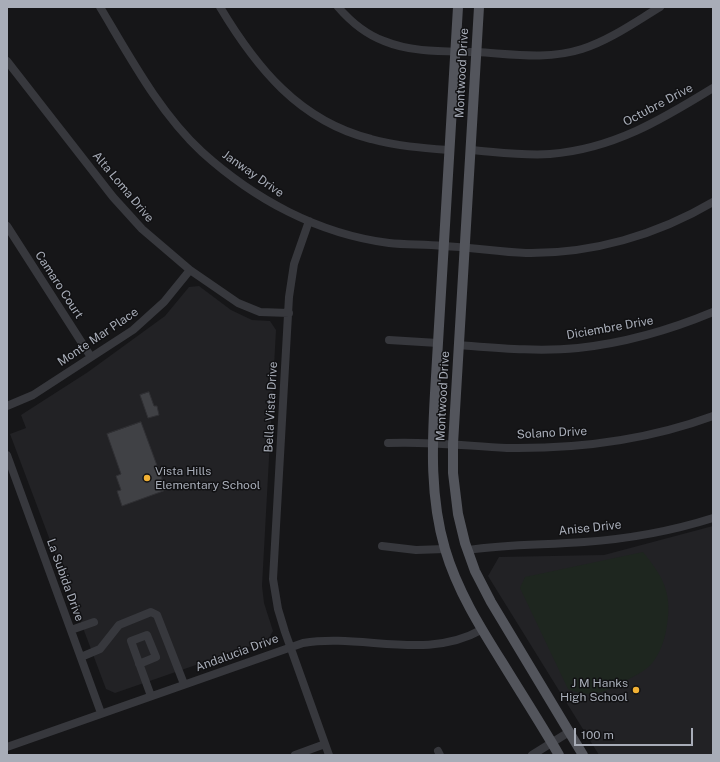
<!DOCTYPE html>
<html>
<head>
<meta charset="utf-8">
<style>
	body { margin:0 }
	#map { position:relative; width:720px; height:762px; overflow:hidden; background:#161618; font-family:"Public Sans",sans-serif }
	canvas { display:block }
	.frame { position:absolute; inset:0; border:8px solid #a8adb8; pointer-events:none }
	.scale { position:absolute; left:574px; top:728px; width:119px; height:18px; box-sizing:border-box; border:2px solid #a8adb8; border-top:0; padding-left:5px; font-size:12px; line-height:14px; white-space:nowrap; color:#a8adb8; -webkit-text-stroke:3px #111113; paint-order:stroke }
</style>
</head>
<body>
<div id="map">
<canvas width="720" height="762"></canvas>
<div class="frame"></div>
<div class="scale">100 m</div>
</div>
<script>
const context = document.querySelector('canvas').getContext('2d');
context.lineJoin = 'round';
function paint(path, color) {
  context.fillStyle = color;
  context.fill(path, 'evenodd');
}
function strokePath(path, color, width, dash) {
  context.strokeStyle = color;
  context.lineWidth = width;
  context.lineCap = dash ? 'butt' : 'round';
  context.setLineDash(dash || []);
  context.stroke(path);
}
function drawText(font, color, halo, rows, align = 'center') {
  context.font = font + ' "Public Sans",sans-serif';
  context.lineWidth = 3;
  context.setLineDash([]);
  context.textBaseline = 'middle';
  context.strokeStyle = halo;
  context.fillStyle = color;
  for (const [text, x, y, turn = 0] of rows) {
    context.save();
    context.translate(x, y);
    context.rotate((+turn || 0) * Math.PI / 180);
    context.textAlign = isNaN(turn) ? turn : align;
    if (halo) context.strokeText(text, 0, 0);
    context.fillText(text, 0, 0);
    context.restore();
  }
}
paint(new Path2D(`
	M199,286l32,24 21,10 18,1 6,9 -14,256 2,17 9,28 -5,9 -153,53 -9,-4 -96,-255 16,-6 -5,-13 67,-43 77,-56 24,-29z
	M713,526v229h-114l-111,-179 11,-19 105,-2z`), '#222225');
paint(new Path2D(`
	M643,552c22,27 30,43 23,79 -2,10 -6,22 -13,31 -7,9 -20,15 -30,20 -21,12 -33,16 -55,7l-48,-101 5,-11z`), '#1e261f');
const building = new Path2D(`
	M149,392l5,14h3l2,9 -11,3 -8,-23z
	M141,422l25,68 -44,16 -5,-15 4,-1 -5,-14 5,-2 -14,-40z`);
paint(building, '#404145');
strokePath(building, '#303034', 1);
strokePath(new Path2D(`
	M100,7c30,50 59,105 102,145 52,47 116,82 187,91 18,2 36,1 54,3 28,1 55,6 83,7 66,1 131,-18 187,-51
	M220,7c36,60 79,114 151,132 25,7 51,9 78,11
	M338,7c13,15 27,27 46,34 29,12 62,10 93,11 35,2 71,8 105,-3 28,-9 53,-27 78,-42
	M7,61l106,136 29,32 48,41 48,33 22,9 29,1
	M471,150c26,2 53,6 79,4 63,-5 111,-34 163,-66
	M309,221l-15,43 -5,33 -16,282 5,30 7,23 44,123
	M7,226l84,131
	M389,340l49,3
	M459,345c39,3 79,7 119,3 46,-5 92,-18 135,-36
	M7,406l26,-11 100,-65 31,-28 26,-32
	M388,443c40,-2 79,3 119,5 69,1 141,-8 206,-32
	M7,455l94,258
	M382,546l34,4 29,-1
	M468,550c38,-6 77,-5 116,-8 43,-3 88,-11 129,-24
	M71,630l23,-8
	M81,657l19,-8 19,-24 32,-13 6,3 27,69
	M139,664l17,-7 -9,-22 -16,6 20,55
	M7,747l296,-104c59,-10 123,18 178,-13
	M438,751l2,4
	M295,755l30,-11
	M532,755l37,-23`), '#37383d', 8);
strokePath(new Path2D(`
	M458,7l-23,386c-3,52 -5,105 10,156 12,41 35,78 57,113 19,31 39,62 57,93
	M479,7l-26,437v29l5,41 7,29 10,28 16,31 92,153`), '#53555c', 10);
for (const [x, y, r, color] of [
	[147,478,4,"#f2b134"],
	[636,690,4,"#f2b134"]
]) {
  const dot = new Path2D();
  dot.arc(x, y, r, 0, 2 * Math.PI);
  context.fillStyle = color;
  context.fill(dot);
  strokePath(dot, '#111113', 1.5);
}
drawText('12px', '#a8adb8', '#111113', [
	["Montwood Drive",462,73,-87],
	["Octubre Drive",658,105,-28],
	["Janway Drive",253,174,35],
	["Alta Loma Drive",123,187,50],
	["Camaro Court",59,285,57],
	["Diciembre Drive",610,328,-10],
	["Monte Mar Place",98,337,-34],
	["Montwood Drive",443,396,-87],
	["Bella Vista Drive",271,407,-87],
	["Solano Drive",552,433,-3],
	["Anise Drive",590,528,-6],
	["La Subida Drive",65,580,70],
	["Andalucia Drive",237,653,-20]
]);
drawText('12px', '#a8adb8', '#111113', [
	["Vista Hills",155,471],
	["Elementary School",155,485],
	["J M Hanks",628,683,"right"],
	["High School",628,697,"right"]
], 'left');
</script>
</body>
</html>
